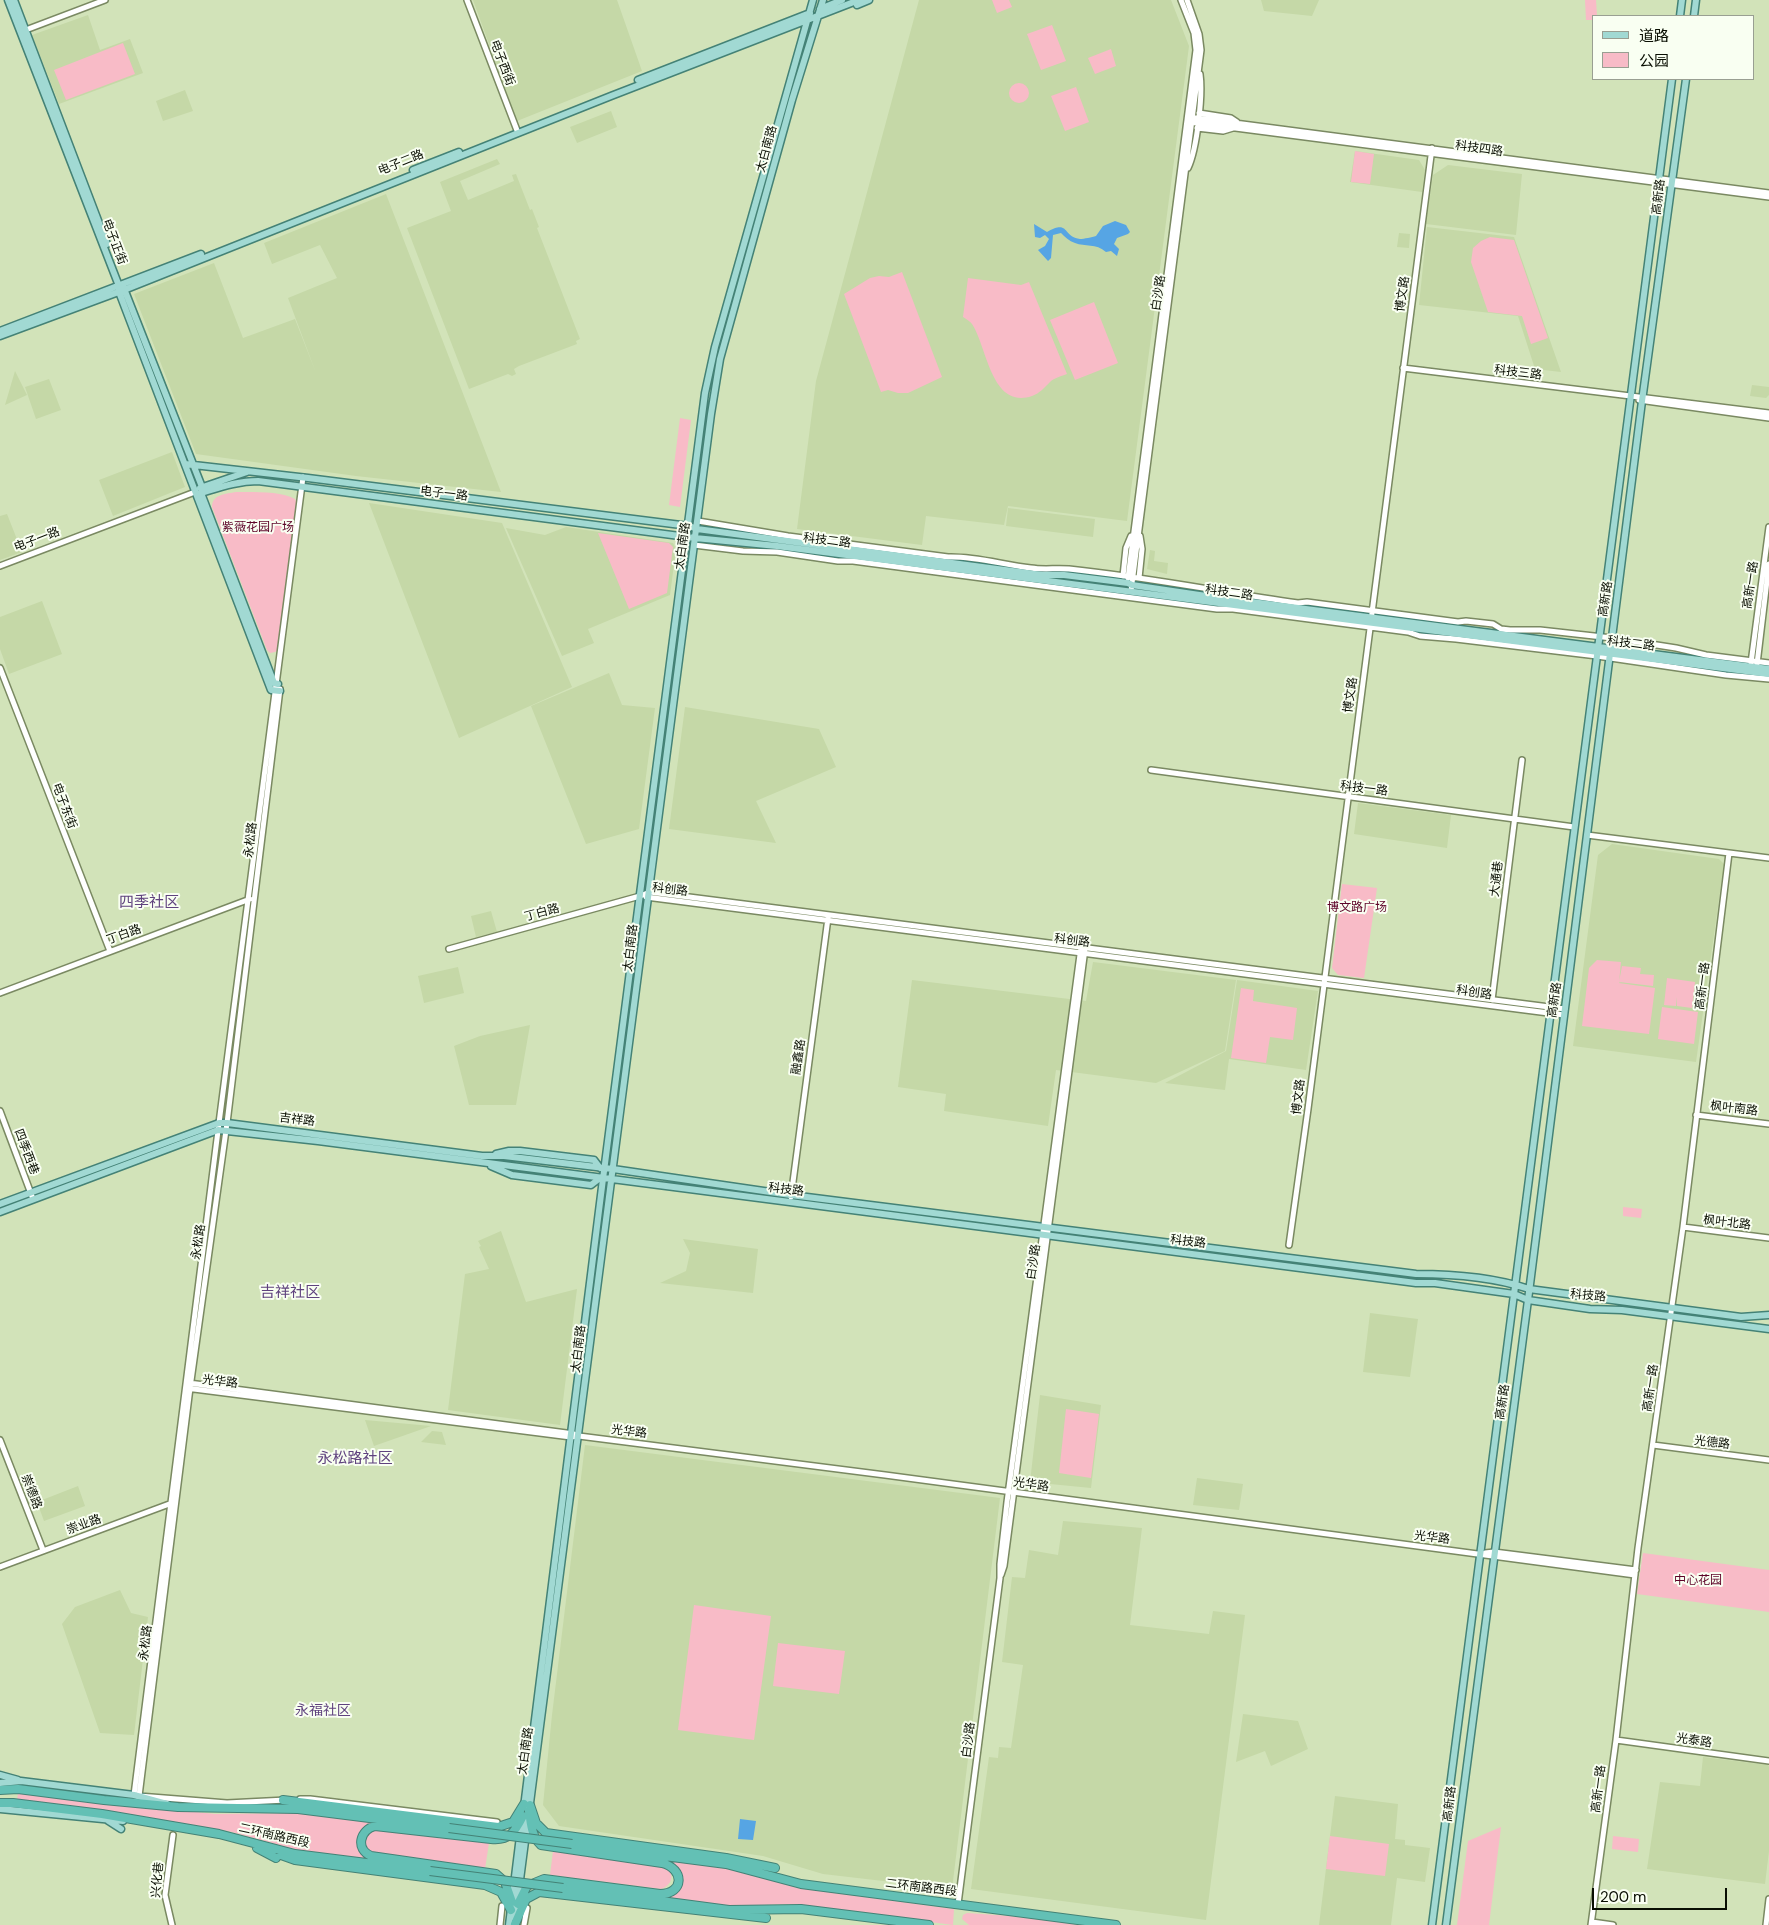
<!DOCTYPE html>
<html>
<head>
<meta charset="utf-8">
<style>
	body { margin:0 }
	#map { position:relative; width:1769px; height:1925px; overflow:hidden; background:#d2e3b9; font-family:"DM Sans","Noto Sans SC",sans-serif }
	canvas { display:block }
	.legend { position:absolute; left:1592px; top:15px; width:162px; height:65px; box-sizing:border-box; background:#f9fff2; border:1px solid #999f92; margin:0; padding:6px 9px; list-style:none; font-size:15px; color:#090e02 }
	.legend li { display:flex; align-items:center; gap:10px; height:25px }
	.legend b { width:25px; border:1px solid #999f92 }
	.scale { position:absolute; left:1592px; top:1888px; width:135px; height:22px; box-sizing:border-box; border:2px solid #090e02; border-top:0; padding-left:6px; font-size:15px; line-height:18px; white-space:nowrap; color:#090e02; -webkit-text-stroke:4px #f9fff2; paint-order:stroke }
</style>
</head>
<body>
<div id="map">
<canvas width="1769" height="1925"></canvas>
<ul class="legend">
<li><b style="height:6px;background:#a1d9d3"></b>道路</li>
<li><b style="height:14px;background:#f8bbc7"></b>公园</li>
</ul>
<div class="scale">200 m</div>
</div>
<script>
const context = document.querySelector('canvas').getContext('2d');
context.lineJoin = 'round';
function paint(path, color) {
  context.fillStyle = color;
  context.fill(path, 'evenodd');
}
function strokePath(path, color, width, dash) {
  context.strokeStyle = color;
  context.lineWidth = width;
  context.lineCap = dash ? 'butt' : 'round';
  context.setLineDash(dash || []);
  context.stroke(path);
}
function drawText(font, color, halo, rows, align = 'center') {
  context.font = font + ' "DM Sans","Noto Sans SC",sans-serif';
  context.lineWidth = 4;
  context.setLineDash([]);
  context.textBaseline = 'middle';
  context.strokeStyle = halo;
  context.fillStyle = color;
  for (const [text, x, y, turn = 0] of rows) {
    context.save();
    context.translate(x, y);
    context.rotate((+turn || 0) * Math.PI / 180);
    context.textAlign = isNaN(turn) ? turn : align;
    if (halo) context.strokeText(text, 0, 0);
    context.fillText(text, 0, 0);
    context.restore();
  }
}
paint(new Path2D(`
	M473,0h144l25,71 -125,50z
	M919,0h252l18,46 -62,475 -119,-15 -4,19 -78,-9 -4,29 -125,-16 19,-148z
	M1261,0h58l-7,16 -48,-5z
	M88,15l12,35 30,-11 13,34 -84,31 -27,-69z
	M185,90l8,21 -30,10 -7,-20z
	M611,111l6,16 -40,16 -7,-16z
	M1355,151l64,9 6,10 -3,22 -72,-10z
	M497,159l3,5 -40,17 8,19 46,-19 -2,-6 4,-1 14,36 2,-1 7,18 -2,1 43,111 -4,2 1,3 -58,22 -5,3 2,5 -4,2 -4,-2 -39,15 -62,-161 44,-17 -11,-29z
	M1448,165l74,9 -6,61 -90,-11 7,-49z
	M386,194l115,298 -145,-16 -160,-22 -62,-160 80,-31 29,75 52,-19 21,54 -28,-75 49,-20 -17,-33 -48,19 -8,-21z
	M1427,227l87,10 47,135 -26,-3 -17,-53 -99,-11z
	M1399,233l11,1 -1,14 -12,-1z
	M15,371l12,24 -22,10z
	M49,379l12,31 -25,9 -11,-32z
	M1752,385l17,2v8l-3,3 -16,-2z
	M172,452l13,35 -72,29 -14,-36z
	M369,503l133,20 70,164 -113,51z
	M1008,508l87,11 -2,18 -87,-11z
	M7,514l15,38 -22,8v-44z
	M566,527l107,16 3,6 -6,46 -82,34 6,14 -32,13 -56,-128 39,7z
	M1150,550l5,1 -1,10 14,2 -1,11 -20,-5z
	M42,601l20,53 -53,20 -9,-25v-32z
	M609,673l13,32 33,3 -16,121 -53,15 -55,-138z
	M685,707l134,22 17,38 -80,34 20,42 -107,-14z
	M1358,803l93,12 -4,33 -93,-14z
	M1612,844l107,15 5,5 -28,198 -123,-16 25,-191z
	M491,911l6,21 -21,5 -5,-21z
	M1093,962l143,18 -11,71 -69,32 -100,-13 -8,56 -104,-15 2,-17 -48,-7 14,-107 174,21z
	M458,967l6,26 -40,10 -6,-27z
	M1237,980l81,11 -12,79 -77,-11 -4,31 -60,-7 61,-32z
	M530,1025l-14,80h-47l-15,-59 26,-10z
	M501,1231l25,71 51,-13 -17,136 -112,-15 17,-136 24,-5 -10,-22 2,-1 -3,-5z
	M683,1239l75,10 -5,44 -93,-10 26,-12 4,-18z
	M1370,1313l48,6 -8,58 -47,-5z
	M1040,1395l61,10 -10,83 -61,-6z
	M365,1420l66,6 -57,20z
	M432,1431l10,1 4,13 -25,-3z
	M585,1445l415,53 -48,391 -129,-15 -60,-18 -204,-30 -16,-21 9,-90z
	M1197,1478l46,6 -4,26 -46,-5z
	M78,1486l7,20 -41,15 -7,-19z
	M1063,1521l79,7 -12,97 79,9 4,-23 32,4 -39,305 -235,-31 18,-132 9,1 1,-11 12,1 12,-83 -21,-3 10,-85 13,1 4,-28 29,5z
	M120,1590l11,23 17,4 -14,118 -34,-2 -38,-109 13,-17z
	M1243,1714l55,7 10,28 -37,17 -6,-15 -29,11z
	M1703,1757l65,8 1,2v84l-4,33 -118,-15 13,-87 40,4z
	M1335,1796l63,8 -3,35 10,1v5l25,3 -5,34 -28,-4 -6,47h-72z`), '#c5d8a7');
paint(new Path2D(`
	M992,0h17l3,7 -15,6z
	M1585,0h11l1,16h-4v4h-7z
	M1052,25l14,36 -25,9 -14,-36z
	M123,43l12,31 -69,26 -12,-30z
	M1111,49l5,17 -21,8 -7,-16z
	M1009 93a10 10 0 1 1 20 0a10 10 0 1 1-20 0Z
	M1076,87l13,35 -24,9 -14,-35z
	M1355,151l19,3 -4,30 -19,-2z
	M1490,237l24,3 34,98 -17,6 -9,-28 -34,-4 -17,-50 2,-14 8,-7z
	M902,272l40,105 -34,16h-10l-10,-3 -7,2 -37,-98 26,-16 9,-2 10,1z
	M968,278l53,7 8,-3 38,92c-5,2 -13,4 -17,8 -6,6 -10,11 -18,14 -41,14 -45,-50 -60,-72 -2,-3 -6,-5 -9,-7z
	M1094,302l24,61 -43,17 -25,-60z
	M680,418l11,2 -11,87 -11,-2z
	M236,492c16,0 46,-1 59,7l2,5 -18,145 -4,3 -5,1 -3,-3 -55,-143c0,-13 14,-13 24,-15z
	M598,533l71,10 4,4 -6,46 -38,16z
	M1342,884l35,4 -13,90 -26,-3 -6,-7z
	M1597,960l24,2 -2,21 36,5 -6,46 -67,-8 7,-58z
	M1622,966l19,2 -1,6 14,1 -1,11 -34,-4z
	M1667,978l28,4 -3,26 -15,-2v-9l-1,9 -12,-1z
	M1241,988l13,2 -1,11 44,7 -4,32 -23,-3 -4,26 -35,-5z
	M1662,1007l36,5 -4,32 -36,-5z
	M1623,1207l19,2 -1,9 -18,-2z
	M1066,1409l33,5 -8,64 -32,-5z
	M1643,1553l126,17v42l-132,-18z
	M694,1605l77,11 -17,124 -76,-10z
	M778,1643l67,8 -6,43 -66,-8z
	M18,1793l197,21 84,-1 74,10c-19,9 -20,22 -6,36l-69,-9 -70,-19 -43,-6 -32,-7 -136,-18z
	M1501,1827l-12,98h-32l11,-84z
	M378,1828l111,15 -4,26 -114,-15c-7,-9 -9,-13 -3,-23z
	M1330,1836l59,8 -4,32 -59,-7z
	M1613,1836l26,3 -1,13 -26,-3z
	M553,1851l110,16 7,4c4,9 -1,15 -9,18l-111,-14z
	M671,1861l66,9 61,18 156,21 -1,16 -158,-21 -66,2 -61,-9 6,-4 5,-22z
	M967,1913l44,3 68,9h-110l-7,-6 1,-4z`), '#f8bbc7');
paint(new Path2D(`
	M1115,221l11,4 4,7 -2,2 -11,4 -3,6 5,5 -2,7 -6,-5 -5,1c-10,-9 -21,-5 -31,-9 -6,-2 -10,-6 -14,-10l-8,2 -2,23 -3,3 -10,-11 7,-4 4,-7 -4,-4 -5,3 -5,-1 -1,-13 13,8c23,-13 15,5 33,7 4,0 12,-2 16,-3l7,-10z
	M740,1819l16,2 -3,19 -15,-1z`), '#56a5e4');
const minor = new Path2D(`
	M467,0l51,133
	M23,31l82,-31
	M1199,113l32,5 6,4
	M1189,117l580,76
	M1189,122l580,75
	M1197,128l26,3 10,-3
	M1188,168c9,-19 15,-73 12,-94
	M1403,368l366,45
	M1639,400l130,18
	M698,521l90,15 160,21c28,-1 55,8 83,11 12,2 25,0 38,1 77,8 152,23 229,34l9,-1 151,20 8,-1 27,3 8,5 9,1h30l72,8 64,10 30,7 63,8
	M694,545l49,6 34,1 61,9h15l364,48h16l175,23 12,4 36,3 141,17 129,19 43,4
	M0,566l195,-74
	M1123,576l3,-28 5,-12
	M1128,578l68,-528 -2,-17 -13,-33
	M1139,578l3,-29 -2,-13
	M1131,591l70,-541 -2,-16 -12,-34
	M1751,663l18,-136
	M1757,664l12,-100
	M0,668l110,283
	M280,689l-53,434 -37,265 -51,408 88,7 59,-3
	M1151,770l423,57
	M1587,835l182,23
	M646,897l918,118
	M449,949l191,-53 10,-4 915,117
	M0,993l250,-94
	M1492,1000l30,-240
	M0,1111l33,88
	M1696,1115l73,9
	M791,1197l37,-279
	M1683,1227l86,11
	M1289,1245l19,-136 124,-961
	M189,1383l385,51
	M186,1388l385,49 8,-1 306,39 750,100
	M0,1440l43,110
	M1653,1445l116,15
	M1485,1553l9,-1 142,18
	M0,1567l172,-64
	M1001,1575l3,-9 81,-617
	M1616,1740l153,21
	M134,1795l85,-672 84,-646
	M300,1799h10l187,23
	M958,1904l42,-326v-14l7,-62 74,-555
	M1592,1922l21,3
	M172,1925l-7,-30 8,-60
	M500,1925l2,-19
	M524,1925l3,-17
	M1591,1925l25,-185 22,-192 45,-321 46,-374
	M1766,1925l3,-26`);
const major = new Path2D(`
	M8,0l111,286v6l152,398 9,1
	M14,0l93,244
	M857,5l12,-5
	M820,9l22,-9
	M1680,16l2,-16
	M1694,16l2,-16
	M638,80l172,-67
	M413,170l46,-18
	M123,286l79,201 -1,6 73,190 4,1
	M0,331l201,-77
	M0,336l124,-46 487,-194 248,-96
	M185,464l123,14 381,48 8,3 345,46h22l64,8 4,2 81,12 556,72
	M200,488l47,-16
	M201,493c20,-6 37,-12 57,-12l437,57 82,8 992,128
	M496,1154l13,-3h11l74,9 6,8
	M491,1166l21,9 79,10 9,-7
	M0,1204l219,-81h8l255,33h22l109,13 178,26 625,79c37,0 77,3 113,15l212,28 28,-2
	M0,1212l218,-82 100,11 1098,142h19l79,11 14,6 62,9 32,1 147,19
	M0,1775l18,5
	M0,1783l21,-2 113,14 33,9
	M524,1807l79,-628 102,-786 10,-46 98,-347
	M0,1809l123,12
	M107,1820l14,9
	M515,1918l196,-1504 9,-55 72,-259 31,-100
	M509,1925l13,-105
	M1432,1925l240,-1846
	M1446,1925l82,-625 114,-899 44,-322`);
const highway = new Path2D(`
	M0,1790l18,-1 86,11 74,7 120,2 151,19
	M283,1800l215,27 15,-5 11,-18
	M0,1803h13l89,11 117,20 76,20 135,17
	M530,1805l6,18 10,10 180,25 49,10
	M572,1844l154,20 75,20 315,41
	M257,1848l19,10
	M281,1855l14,5 190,25 16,7 10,18
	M563,1888l166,22 72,-1 128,16
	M512,1902l-7,-20 -9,-8 -125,-18c-16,-7 -11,-26 4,-30l116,13c18,2 24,-7 32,-23
	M518,1904l9,-18 17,-7 116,15c24,0 25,-25 2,-31l-121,-18c-10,-9 -10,-22 -12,-34
	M515,1924l11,-25 13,-7 227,26`);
strokePath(minor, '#7a8962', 8);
strokePath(major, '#448276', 9);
strokePath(highway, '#448276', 10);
strokePath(minor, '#fff', 5);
strokePath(major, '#a1d9d3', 6);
strokePath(highway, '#63c0b5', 8);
const highwayBridge = new Path2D(`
	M449,1828l123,16
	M430,1871l133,17`);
strokePath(highwayBridge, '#448276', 10, []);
strokePath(highwayBridge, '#63c0b5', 8);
drawText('12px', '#090e02', '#f9fff2', [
	["电子西街",502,63,69],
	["太白南路",767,149,-75],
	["科技四路",1479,149,8],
	["电子二路",401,163,-22],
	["高新路",1659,197,-83],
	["电子正街",114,242,69],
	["白沙路",1159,293,-82],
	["博文路",1403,294,-82],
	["科技三路",1518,373,7],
	["电子一路",444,494,7],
	["电子一路",37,540,-21],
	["科技二路",827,541,7],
	["太白南路",683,546,-82],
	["高新一路",1751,585,-82],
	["科技二路",1229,593,8],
	["高新路",1606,599,-82],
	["科技二路",1631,644,7],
	["博文路",1351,695,-82],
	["科技一路",1364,789,7],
	["电子东街",64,806,69],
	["永松路",251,840,-83],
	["大通巷",1497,879,-83],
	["科创路",670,890,7],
	["丁白路",542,913,-15],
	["丁白路",124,935,-20],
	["科创路",1072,941,7],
	["太白南路",631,948,-83],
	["高新一路",1703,986,-83],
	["科创路",1474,993,8],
	["高新路",1555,1000,-82],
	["融鑫路",799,1057,-82],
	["博文路",1299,1097,-83],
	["枫叶南路",1734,1109,7],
	["吉祥路",297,1120,7],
	["四季西巷",26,1152,69],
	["科技路",786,1190,7],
	["枫叶北路",1727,1223,7],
	["永松路",199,1242,-82],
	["科技路",1188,1242,7],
	["白沙路",1034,1262,-82],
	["科技路",1588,1296,5],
	["太白南路",579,1349,-83],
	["光华路",220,1382,7],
	["高新一路",1651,1388,-82],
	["高新路",1503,1402,-82],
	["光华路",629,1432,7],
	["光德路",1712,1443,7],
	["光华路",1031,1485,8],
	["崇德路",31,1492,69],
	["崇业路",84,1525,-20],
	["光华路",1432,1538,7],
	["永松路",146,1643,-83],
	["白沙路",969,1740,-83],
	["光泰路",1694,1741,8],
	["太白南路",526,1751,-82],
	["高新一路",1599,1789,-83],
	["高新路",1450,1804,-83],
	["二环南路西段",274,1836,13],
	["兴化巷",158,1880,-85],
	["二环南路西段",921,1888,7]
]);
drawText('12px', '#5d0328', '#f9fff2', [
	["紫薇花园广场",258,528],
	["博文路广场",1357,908],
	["中心花园",1698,1581]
]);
drawText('14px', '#5f427e', '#f9fff2', [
	["永福社区",323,1711]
]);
drawText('15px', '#5f427e', '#f9fff2', [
	["四季社区",149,903],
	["吉祥社区",290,1293],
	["永松路社区",355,1459]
]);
</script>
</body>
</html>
